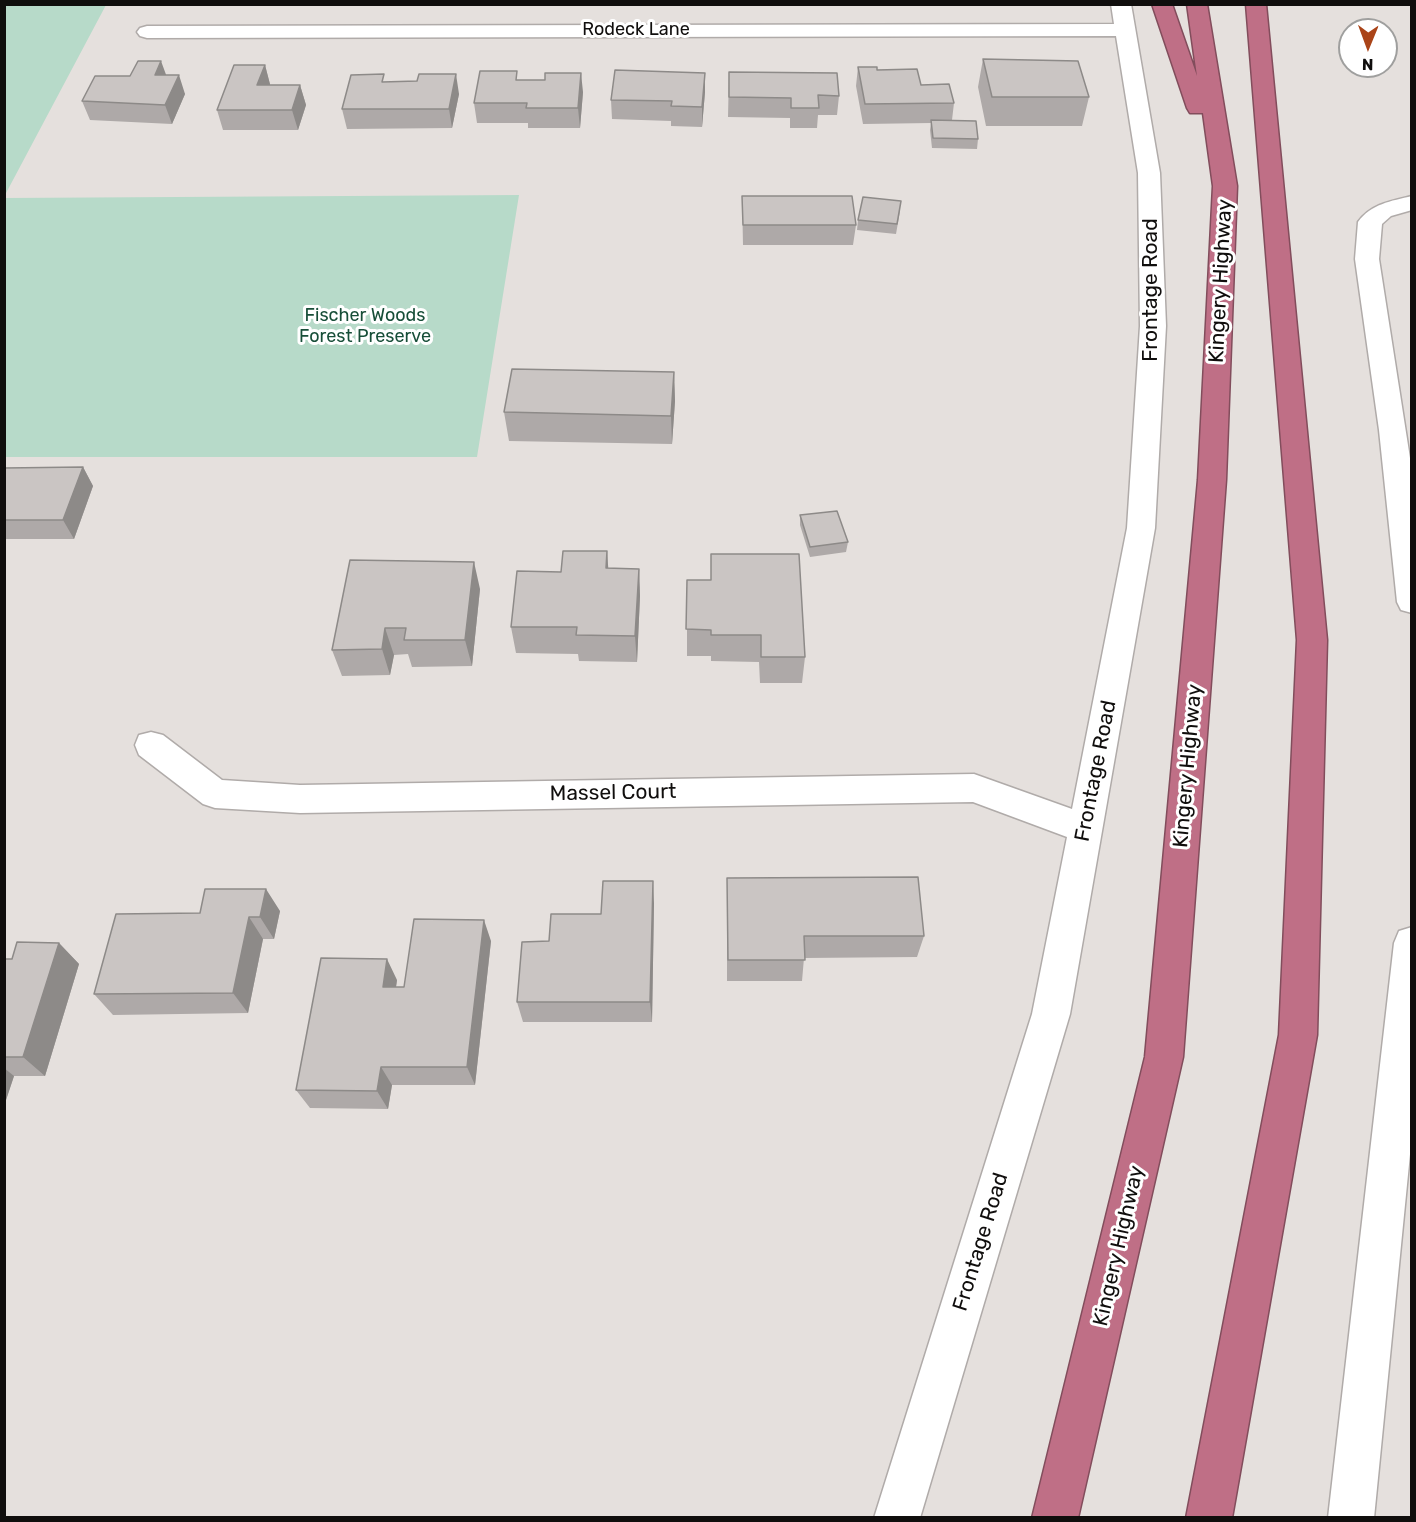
<!DOCTYPE html>
<html>
<head>
<meta charset="utf-8">
<style>
	body { margin:0 }
	#map { position:relative; width:1416px; height:1522px; overflow:hidden; background:#e5e0dd; font-family:Rubik,sans-serif }
	canvas { display:block }
	.frame { position:absolute; inset:0; border:6px solid #100e0d; pointer-events:none }
	.north { position:absolute; left:1338px; top:18px; width:60px; height:60px; box-sizing:border-box; background:#fff; border:2px solid #9f9f9e; border-radius:50%; rotate:181deg; font-size:16px; font-weight:700; line-height:24px; text-align:center; color:#100e0d }
	.north::after { content:''; display:block; margin:auto; width:21px; height:27px; background:#aa4418; clip-path:polygon(50% 0,100% 100%,50% 72%,0 100%) }
</style>
</head>
<body>
<div id="map">
<canvas width="1416" height="1522"></canvas>
<div class="frame"></div>
<div class="north">N</div>
</div>
<script>
const context = document.querySelector('canvas').getContext('2d');
context.lineJoin = 'round';
function paint(path, color) {
  context.fillStyle = color;
  context.fill(path, 'evenodd');
}
function strokePath(path, color, width, dash) {
  context.strokeStyle = color;
  context.lineWidth = width;
  context.lineCap = dash ? 'butt' : 'round';
  context.setLineDash(dash || []);
  context.stroke(path);
}
function drawText(font, color, halo, rows, align = 'center') {
  context.font = font + ' Rubik,sans-serif';
  context.lineWidth = 6;
  context.setLineDash([]);
  context.textBaseline = 'middle';
  context.strokeStyle = halo;
  context.fillStyle = color;
  for (const [text, x, y, turn = 0] of rows) {
    context.save();
    context.translate(x, y);
    context.rotate((+turn || 0) * Math.PI / 180);
    context.textAlign = isNaN(turn) ? turn : align;
    if (halo) context.strokeText(text, 0, 0);
    context.fillText(text, 0, 0);
    context.restore();
  }
}
paint(new Path2D(`
	M5,4l101,1 -101,190 -1,-190z
	M519,195l-42,262h-472v-259z`), '#b7dac9');
const street = new Path2D(`
	M1111,4h20l29,169 6,153 -11,202 -85,486 -150,504h-46l158,-504 35,-177 -94,-35 -673,11 -85,-5 -12,-4 -64,-49 -4,-10 4,-10 12,-3 12,3 59,45 78,5 674,-11 98,35 55,-281 13,-202 -2,-153 -22,-137 -969,2 -7,-2 -3,-4 3,-4 7,-2 967,-2z
	M1412,196v14l-21,6 -9,8 -3,35 33,212v142l-11,-3 -4,-8 -18,-172 -24,-171 3,-37c13,-18 33,-21 54,-26z
	M1412,927v207l-38,384h-46l66,-575 5,-12z`);
const highway = new Path2D(`
	M1152,4h20l25,72 -10,-72h20l30,182 -11,294 -43,577 -105,461h-46l113,-461 53,-577 15,-294 -10,-73h-13l-3,-5z
	M1246,4h20l61,636 -10,395 -85,483h-46l93,-483 18,-395z`);
strokePath(street, '#b0aba9', 3);
strokePath(highway, '#824d5c', 3);
paint(street, '#fff');
paint(highway, '#bf6f86');
paint(new Path2D(`
	M983,59l106,38 -7,29h-96l-8,-39z
	M265,65l5,20h30l6,20 -8,25h-75l-6,-20z
	M858,67l19,3 44,15 33,18 -2,17 26,19 -1,10 -45,-1 -2,-18 1,-7 -68,1 -7,-38z
	M729,72l110,24 -2,19h-19l-1,13h-27v-10l-62,-1z
	M705,73v19l-3,35 -31,-1v-5l-59,-2 -1,-19z
	M166,75l19,19 -13,30 -82,-4 -8,-19 48,-25z
	M518,80l65,12 -3,36h-52v-5h-51l-3,-20z
	M385,82l74,12 -7,34 -105,1 -5,-20z
	M742,196l114,29 -3,20h-110z
	M900,211l-4,23 -39,-4 1,-10z
	M674,372l1,29 -3,43 -163,-3 -5,-29z
	M83,467l10,19 -19,53h-70v-71z
	M800,515l48,27 -2,10 -36,5 -10,-32z
	M607,551l1,17 31,1 1,27 -3,66 -58,-1 -1,-7 -62,-1 -5,-26 50,-55z
	M687,580l118,77 -3,26h-42l-1,-21 -48,-1v-5h-24z
	M480,589l-8,77 -60,1 -4,-13 -14,1 -4,20 -48,1 -10,-26z
	M727,878l197,58 -7,21 -113,1 -2,23h-75z
	M654,903l-2,119h-129l-6,-20 32,-61z
	M280,911l-6,28h-11l-15,74 -135,2 -19,-21 106,-81z
	M491,941l-16,144h-83l-4,24 -78,-1 -14,-18 101,-110 -1,7h8z
	M59,943l20,21 -34,112h-31l-10,30v-147h8z`), '#aea9a8');
paint(new Path2D(`
	M161,61l7,19 -13,-5z
	M265,65l5,19 -7,21 -6,-20z
	M581,73l2,19 -3,36 -2,-20z
	M705,73v19l-3,35v-20z
	M456,74l3,20 -7,34 -3,-19z
	M179,75l6,19 -13,30 -7,-19z
	M300,85l6,20 -8,25 -6,-20z
	M674,372l1,29 -3,43 -1,-28z
	M83,467l10,19 -19,53 -11,-19z
	M607,551l2,27 -3,-10z
	M474,562l6,27 -8,77 -7,-26z
	M639,569l1,27 -3,66 -2,-26z
	M385,628l9,27 -4,20 -8,-26z
	M653,881l1,22 -2,119 -2,-20z
	M266,889l14,22 -6,28 -14,-22z
	M249,917l14,22 -15,74 -15,-20z
	M484,920l7,21 -16,144 -8,-18z
	M59,943l20,21 -34,112 -22,-19z
	M387,959l10,21 -4,27 -10,-20z
	M381,1067l11,18 -4,24 -11,-18z
	M4,1068l10,8 -10,30z`), '#8d8a88');
const building = new Path2D(`
	M983,59l95,2 11,36h-97z
	M138,61h23l-6,14h24l-14,30 -83,-4 13,-25h35z
	M234,65h31l-8,20h43l-8,25h-75z
	M858,67h19v3l40,-1 4,16 28,-1 5,19 -89,1z
	M615,70l90,3 -3,34 -31,-1 1,-5 -61,-1z
	M480,71h37l-1,9h29v-7h36l-3,35h-52l1,-5h-53z
	M729,72l108,1 2,23 -21,-1 1,13h-28v-10l-62,-1z
	M384,74l-2,8 35,-1 2,-7h37l-7,35h-107l9,-34z
	M931,120l45,1 2,18 -45,-1z
	M742,196h110l4,29h-113z
	M863,197l38,4 -4,23 -39,-4z
	M512,369l162,3 -3,44 -167,-4z
	M83,467l-20,53h-59v-52z
	M837,511l11,31 -38,5 -10,-32z
	M563,551h44l-1,17 33,1 -4,67 -59,-1 1,-8h-66l6,-56 44,1z
	M711,554h88l6,103h-44v-22h-50v-5l-25,-1 1,-49h24z
	M350,560l124,2 -9,78h-61l2,-12h-21l-3,21 -50,1z
	M918,877l6,59h-120l1,24h-77l-1,-82z
	M603,881h50l-3,121h-133l5,-60 27,-1 2,-27h50z
	M205,889h61l-6,28h-11l-16,76 -139,1 22,-80 84,-1z
	M414,919l70,1 -17,147h-86l-4,24 -81,-1 25,-132 66,1 -4,28h21z
	M17,942l42,1 -36,114h-19v-98h8z`);
paint(building, '#cac5c3');
strokePath(building, '#8d8a88', 1.5);
drawText('18px', '#100e0d', '#fff', [
	["Rodeck Lane",636,30]
]);
drawText('18px', '#174e38', '#fff', [
	["Fischer Woods",365,316],
	["Forest Preserve",365,337]
]);
drawText('21px', '#100e0d', '#fff', [
	["Kingery Highway",1221,281,-87],
	["Frontage Road",1151,290,-90],
	["Kingery Highway",1188,766,-85],
	["Frontage Road",1096,771,-79],
	["Massel Court",613,793,-1],
	["Frontage Road",981,1242,-73],
	["Kingery Highway",1119,1246,-77]
]);
</script>
</body>
</html>
